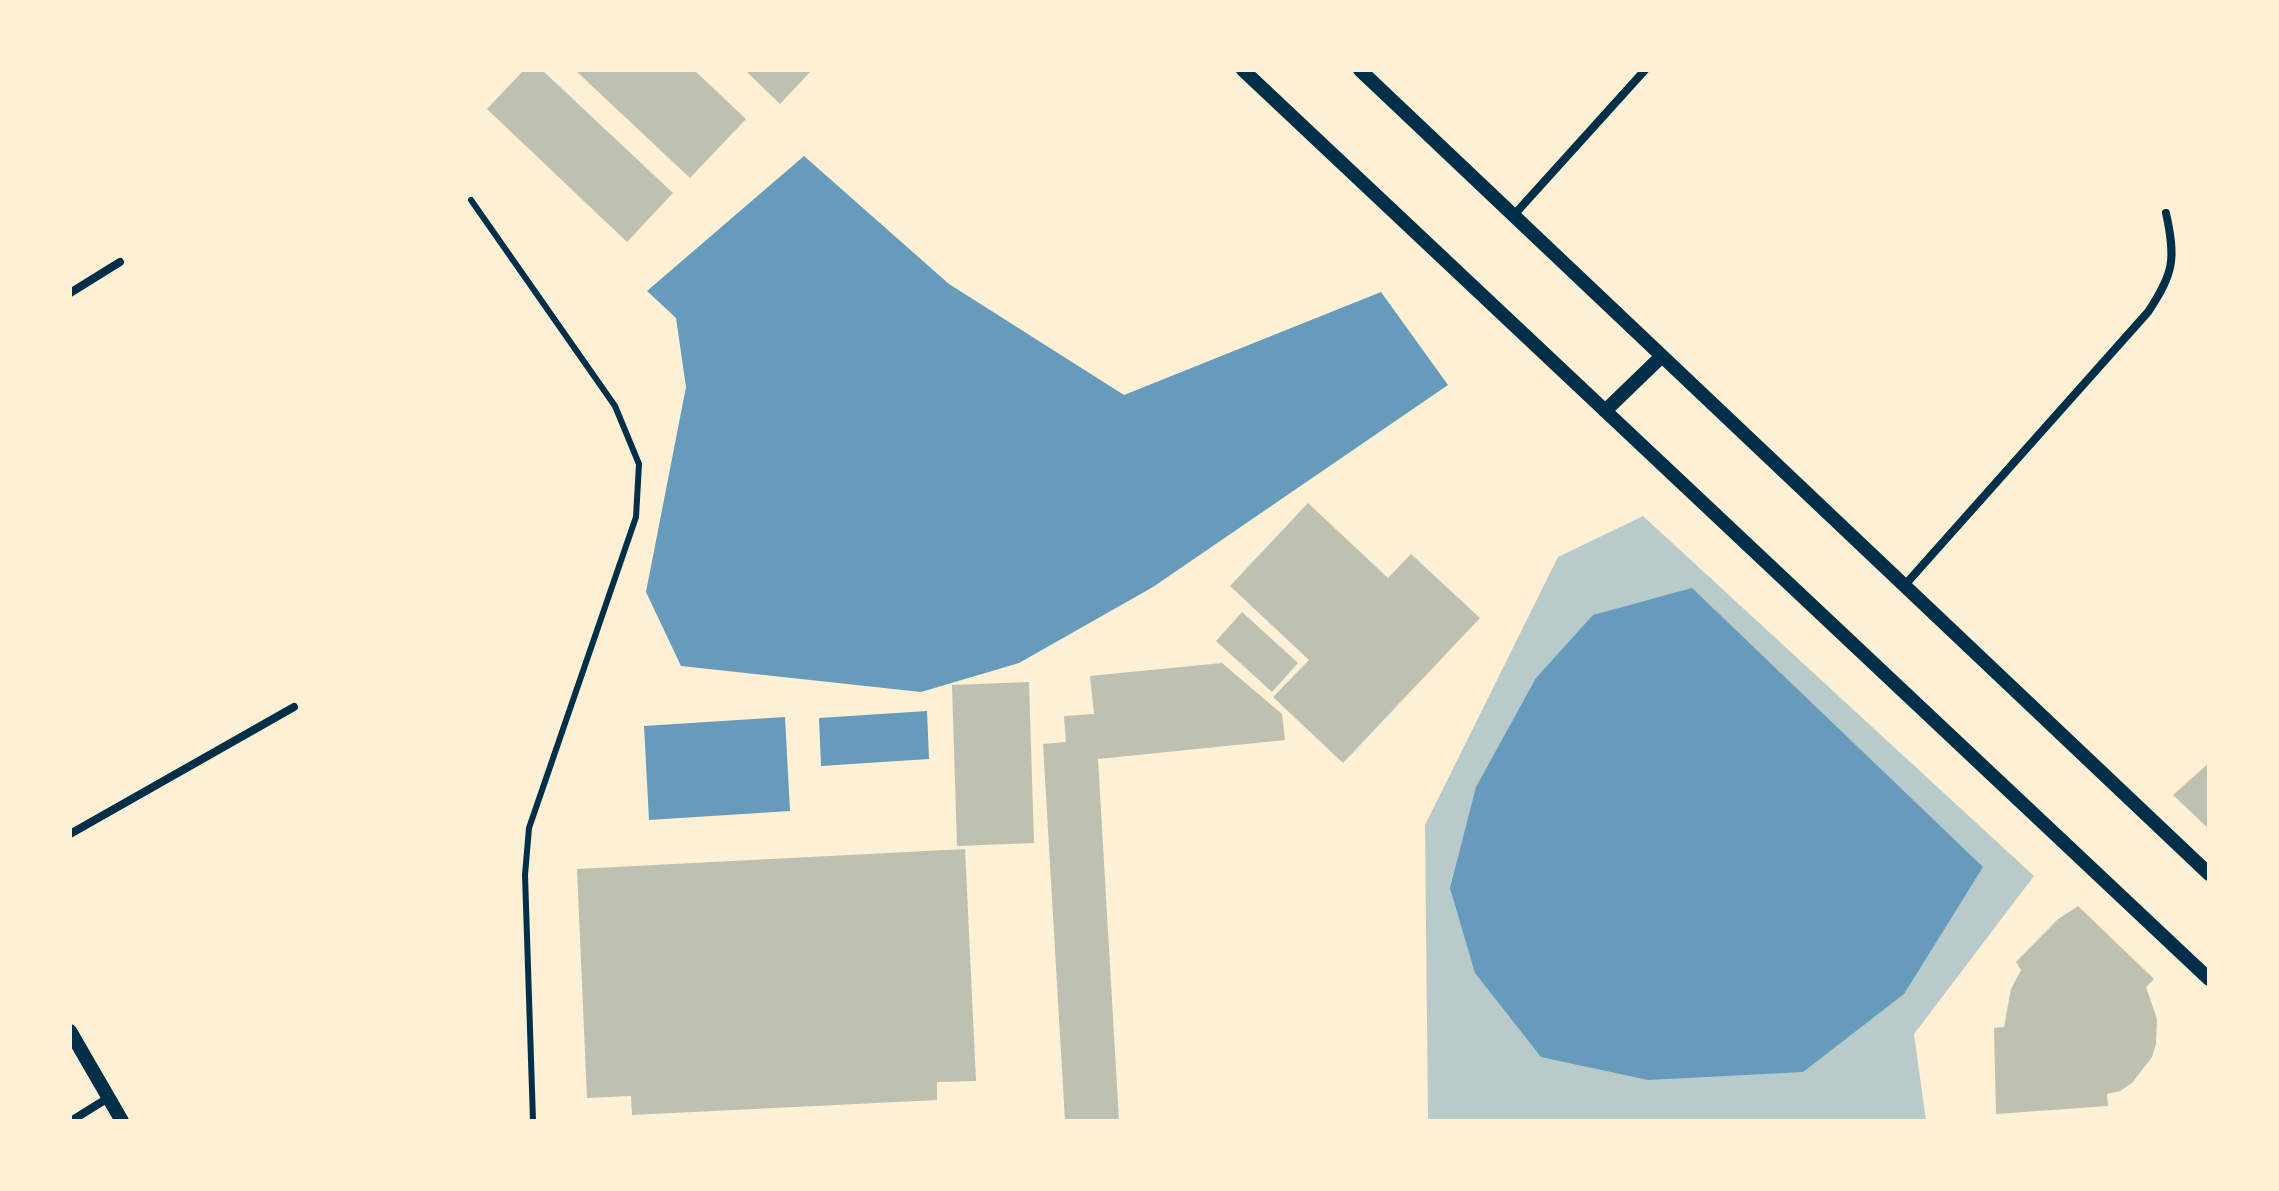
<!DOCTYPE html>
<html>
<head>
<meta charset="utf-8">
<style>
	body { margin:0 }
	#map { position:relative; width:2279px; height:1191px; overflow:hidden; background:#fdf0d5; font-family:Ubuntu,sans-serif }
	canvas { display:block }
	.frame { position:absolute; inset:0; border:72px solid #fdf0d5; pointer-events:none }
</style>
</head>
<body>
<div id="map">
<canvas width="2279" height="1191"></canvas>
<div class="frame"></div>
</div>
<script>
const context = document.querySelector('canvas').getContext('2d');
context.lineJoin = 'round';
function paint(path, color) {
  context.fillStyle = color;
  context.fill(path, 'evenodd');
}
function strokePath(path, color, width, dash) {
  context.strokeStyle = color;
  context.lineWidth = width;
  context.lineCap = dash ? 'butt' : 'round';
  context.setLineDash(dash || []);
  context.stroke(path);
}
paint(new Path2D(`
	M1643,516l391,360 -120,158 12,87h-498l-3,-296 133,-268z`), '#b9caca');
paint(new Path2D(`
	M804,156l145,128 175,111 257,-103 67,93 -295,202 -134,76 -98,29 -240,-26 -35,-74 40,-205 -10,-69 -29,-27z
	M1692,588l291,279 -79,127 -101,78 -155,8 -107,-23 -66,-84 -25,-85 26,-101 60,-109 57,-63z
	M927,711l2,48 -108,7 -2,-48z
	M785,717l5,94 -141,9 -5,-94z`), '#669bbc');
paint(new Path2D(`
	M524,70h18l131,123 -46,49 -140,-133z
	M575,70h119l52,49 -56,59z
	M745,70h67l-32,34z
	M1308,503l80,75 23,-24 69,64 -137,145 -70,-66 36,-37 -79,-74z
	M1242,612l56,51 -26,29 -56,-51z
	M1222,663l60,51 3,26 -187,19 21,362h-54l-22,-377 23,-2 -2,-26 30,-2 -4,-38z
	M1029,682l5,161 -77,3 -5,-161z
	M2209,763v66l-36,-34z
	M965,849l11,232 -39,1v18l-305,15 -1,-19 -44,2 -10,-229z
	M2078,906l76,73 -8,8 11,32 -1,25 -4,13 -20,26 -12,8 -13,3 1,12 -112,8 -2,-86 10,-1 7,-38 10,-19 -5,-8 42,-43z`), '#bec0b2');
strokePath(new Path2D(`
	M471,200l144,206 24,58 -3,53 -107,311 -4,47 8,246`), '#003049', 6);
strokePath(new Path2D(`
	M1513,216l132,-146
	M70,293l50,-31
	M1904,586l244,-274c26,-39 28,-53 18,-99
	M70,834l224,-127
	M71,1121l37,-23`), '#003049', 8);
strokePath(new Path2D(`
	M1243,70l966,909
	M1360,70l849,804
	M1605,411l57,-55
	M70,1031l52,90`), '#003049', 14);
</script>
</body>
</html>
